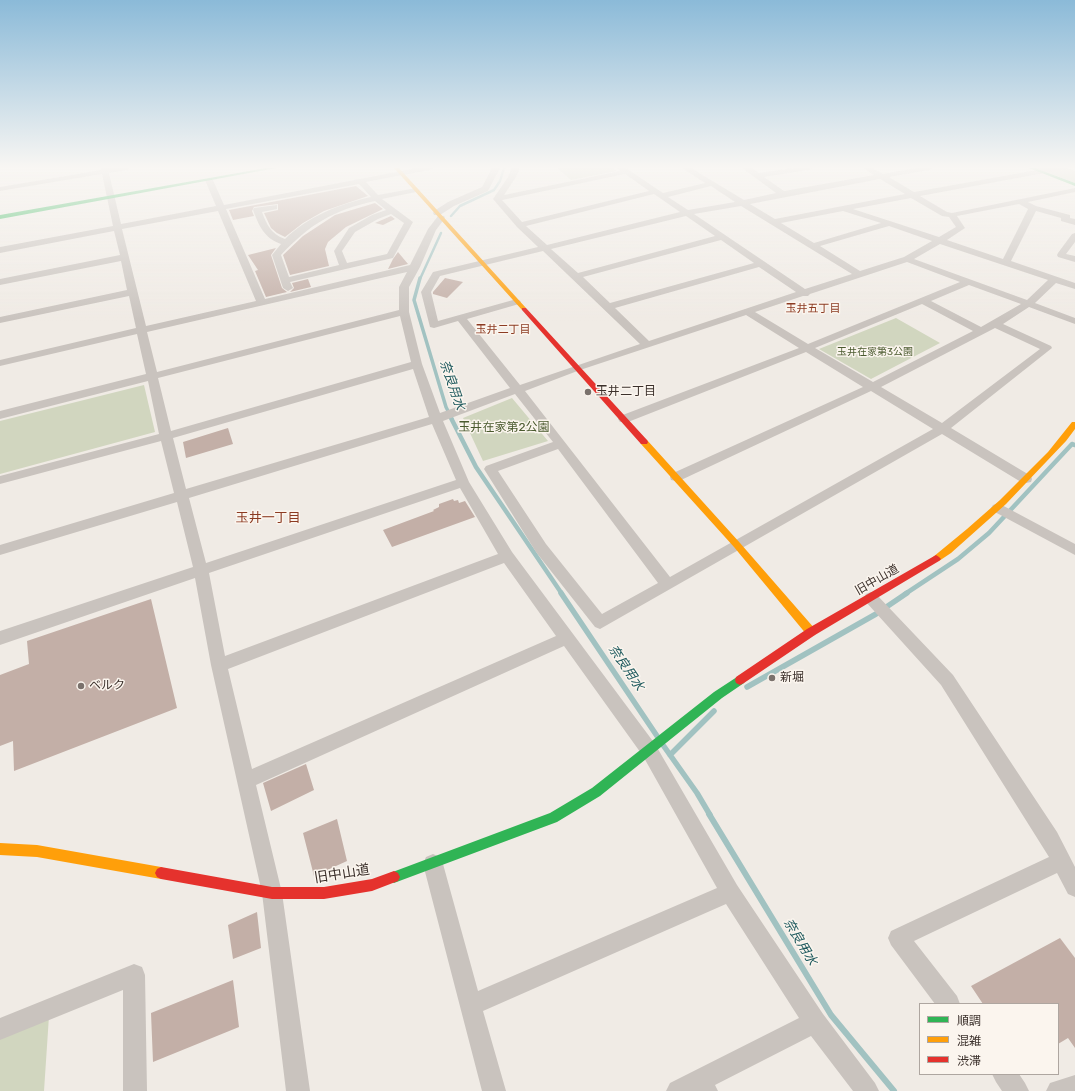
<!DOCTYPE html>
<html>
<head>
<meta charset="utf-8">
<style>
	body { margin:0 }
	#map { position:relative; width:1075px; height:1091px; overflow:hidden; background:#f0ebe5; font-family:Rubik,"Noto Sans JP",sans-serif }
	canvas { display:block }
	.legend { position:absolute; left:919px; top:1003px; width:140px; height:72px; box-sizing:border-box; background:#fbf5ee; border:1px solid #aea6a0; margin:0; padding:5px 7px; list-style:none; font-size:12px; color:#3b302b }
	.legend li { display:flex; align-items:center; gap:8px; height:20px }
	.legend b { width:20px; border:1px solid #aea6a0 }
</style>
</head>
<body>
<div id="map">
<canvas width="1075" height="1091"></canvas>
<ul class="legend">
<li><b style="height:5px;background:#30b455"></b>順調</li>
<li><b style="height:5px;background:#ff9f0a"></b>混雑</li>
<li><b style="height:5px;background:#e5322d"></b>渋滞</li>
</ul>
</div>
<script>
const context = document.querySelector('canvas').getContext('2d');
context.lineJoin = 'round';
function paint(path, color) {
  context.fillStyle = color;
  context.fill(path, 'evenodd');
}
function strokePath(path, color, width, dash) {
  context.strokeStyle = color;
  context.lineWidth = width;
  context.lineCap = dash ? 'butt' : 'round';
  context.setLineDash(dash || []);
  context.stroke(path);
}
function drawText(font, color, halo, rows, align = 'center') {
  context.font = font + ' Rubik,"Noto Sans JP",sans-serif';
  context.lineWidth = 3;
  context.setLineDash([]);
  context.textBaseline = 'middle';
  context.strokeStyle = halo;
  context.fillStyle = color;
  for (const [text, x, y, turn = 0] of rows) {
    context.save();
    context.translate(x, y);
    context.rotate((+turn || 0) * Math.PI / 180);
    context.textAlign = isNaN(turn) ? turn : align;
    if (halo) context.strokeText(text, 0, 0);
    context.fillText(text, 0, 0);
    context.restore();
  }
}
paint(new Path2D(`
	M557,168h56l4,3 -46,9z
	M1036,168h32l7,3v12z
	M896,318l44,25 -69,36 -52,-30z
	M144,385l11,47 -155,42v-53z
	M512,398l36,43 -65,20 -20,-43z
	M49,1016l-5,75h-44v-56z`), '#d1d6bf');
strokePath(new Path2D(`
	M451,216l9,-10 34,-16 6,-9 4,-13
	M420,279l21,-46`), '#a1c2c1', 2.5);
strokePath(new Path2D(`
	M420,278l-6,22 32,107 6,12`), '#a1c2c1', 3.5);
strokePath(new Path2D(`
	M451,418l25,49 86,127
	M905,594l53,-35 31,-26 83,-89 3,1`), '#a1c2c1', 4.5);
strokePath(new Path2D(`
	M561,593l96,143
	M747,687l129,-73 31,-21
	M663,745l34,48 13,22
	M670,755l44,-44`), '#a1c2c1', 5.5);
strokePath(new Path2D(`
	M709,814l122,201 63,76`), '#a1c2c1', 6);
paint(new Path2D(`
	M356,186l12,10 -44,15 -21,12 -18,14 -8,-4 -6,-5 -7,-15 14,-3v-6l-24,3 -2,4 2,5 -21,4 -4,-10z
	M375,203l8,6 -37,18 -18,15 -3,7 4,17 -39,9 -7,-20 20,-19 32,-21z
	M391,216l4,3 -12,6 -8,-2z
	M276,248l-5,7 11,33 5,4 -21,5 -11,-26 3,-1 -10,-15z
	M398,252l10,12 -20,5 5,-10z
	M445,278l18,4 -16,16 -14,-4v-2z
	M308,279l3,8 -21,5 4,-4 -2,-5z
	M228,428l5,16 -47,14 -3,-16z
	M453,499l1,2 4,-1 1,3 6,-2 10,16 -83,30 -9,-17 51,-19 -1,-1 6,-3v-3z
	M151,599l26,109 -163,63 -1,-30 -13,5v-71l29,-11 -2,-23z
	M306,764l8,26 -43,21 -8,-28z
	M337,819l10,42 -33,15 -11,-43z
	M257,912l4,36 -28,11 -5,-34z
	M1060,938l15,20v90l-7,-10 -10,6v-40h-75l-12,-18z
	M233,980l6,47 -86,35 -2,-49z`), '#c3afa7');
paint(new Path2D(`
	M100,168h29l-1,2 -19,3 12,51 95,-18 -11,-26 4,-2 4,2 11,25 193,-37h16l-4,2 -63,12 12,13 38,-7 4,2 -4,2 -34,7 31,23 -20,36 -103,24 3,6 -5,3 -5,-3 -11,-33 9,-11c-17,-6 -22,-18 -28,-34l1,-2 23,-3v4l-15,3c5,13 9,22 23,27 23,-23 55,-35 86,-42l-12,-13 -133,25 39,90 145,-34 18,-36 10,-13h6l1,2 -9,12 -16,37 -11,20v25l13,52 18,49 70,-25 -52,-67 -24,7 -4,-1 -9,-35 12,-20 105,-25 -21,-20 -24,-28 15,-22 4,-9h8l-4,9 -12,18 116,-24 -3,-3h9l37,25 42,-10 -23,-15h9l53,32 32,-7 -34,-25h9l8,5 35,-5h18l-4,2 -44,7 20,14 90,-16 -11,-7h9l11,6 33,-6h17l-4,2 -40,7 25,15 134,-24h17l-4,2 -141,26 27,16 5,1 123,-25v4l-47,10 8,4 34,9v3l5,1v6l-14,-4v-3l-25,-7 -25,50 64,22v6l-19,-6 -21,20 40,15v6l-46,-17 -26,17 48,22 1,2 -101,80 80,48 1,3 -1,3 -5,1 -5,-1 -79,-48 -342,195 -5,-2 -59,-75 -52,-83 2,-3 67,-24 -38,-48 -72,27 26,61 43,70 143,192 82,141 86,129 52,69 4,8h-26l-42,-55 -96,49 3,6h-52l4,-8 129,-65 -73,-114 -243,107 23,80h-24l-59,-227 3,-7 7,-3 7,3 3,7 35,127 239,-103 -74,-132 -79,-110 -308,139 26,108 28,198h-24l-24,-198 -51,-228 -16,-87 -195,67v-14l193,-64 -16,-65 -177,53v-10l174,-52 -13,-52 -161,43v-8l159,-42 -11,-53 -148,38v-8l146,-37 -9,-40 -137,32v-6l136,-32 -7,-32 -129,27v-6l127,-27 -6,-29 -121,24v-6l120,-24 -6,-24 -114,22v-6l113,-21 -11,-52 -102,17v-4l101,-17zM625,174l24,17 -127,31 -20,-22zM880,179l25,15 -130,25 -25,-15zM711,186l24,16 -47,8 -20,-13zM654,194l26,18 -133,33 -21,-19zM911,198l31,18 7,1 7,10 -17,10 -86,-28zM375,201l11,9 -14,5 -23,13 -15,23 5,14 -50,12 -8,-22c28,-30 52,-45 94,-54zM1019,204l9,5 -25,50 -56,-19 18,-12 -8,-12zM741,206l111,68 -47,15 -111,-75zM218,211l38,90 -110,25 -24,-97zM843,211l38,12 -67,20 -33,-20zM391,214l13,9 -17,31 -40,9 -5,-12 13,-19 23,-13zM686,216l29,20 -137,37 -27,-24zM889,226l43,15 -28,16 -44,14 -40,-25zM721,240l33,23 -144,40 -27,-26zM940,244l108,36 -21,20 -113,-41zM543,251l97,93 -120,41 -53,-66 52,-15 2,-2 -2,-2h-6l-75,21 -7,-29 9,-16zM907,262l53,20 -152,62 -53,-32 48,-16h5l2,-2zM759,267l37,25 -147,49 -34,-33zM407,272l-8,15v23l-242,62 -10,-40zM969,285l52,19 -40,23 -50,-26zM922,304l51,27 -100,51 -58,-34zM746,315l53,33 -179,68 -2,3 2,3h8l178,-70 57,35 -192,87 -1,3 1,3 5,1 5,-1 190,-89 62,38 -263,148 -145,-186 55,-21zM400,316l11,46 -240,69 -13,-53zM995,328l45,21 -98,74 -61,-36zM413,369l16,48 -243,72 -13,-51zM432,424l24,56 -250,83 -17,-65zM558,449l100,134 -56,31 -56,-70 -48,-73zM460,488l38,66 -273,102 -16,-83zM504,563l52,73 -304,133 -24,-100z
	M492,168h8l-12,23 -34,15 -14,9h-6l-1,-2 1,-2 14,-9 34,-15z
	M1075,233v9l-9,12 9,2v6l-17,-5 -1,-2 1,-2 14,-19z
	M998,503l77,41v11l-82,-44 -2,-3 2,-3z
	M871,592l5,2 77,81 104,157 18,35v30l-7,-3 -11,-21 -143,68 43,55 3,8h-25l-44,-59 -3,-7 3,-7 158,-74 -108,-172 -75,-83 -2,-4 2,-4z
	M134,964l8,3 3,8 2,116h-24v-101l-123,50v-22z
	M992,1074h27l6,9 4,8h-27l-6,-9z
	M1075,1075v16h-29l4,-8z`), '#c9c3be');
paint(new Path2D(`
	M266,168h10l-276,51v-4z
	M1029,168h6l40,15v3z
	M740,675l4,2 1,3 -1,3 -22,15 -122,98 -43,26 -163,61 -4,-2 -2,-4 2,-4 160,-60 42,-25 122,-96z`), '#30b455');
paint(new Path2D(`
	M394,168h5l127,140v2h-4z
	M1072,422h3v7l-9,12 -60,63 -55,49 -12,8h-6l-2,-2 2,-2 34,-28 33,-29 48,-48z
	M644,439l3,1 93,103 75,86 1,3 -1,3 -4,1 -4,-1 -73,-88 -93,-103 -1,-2z
	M0,843l37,2 124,22 4,2 2,4 -2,4 -4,2 -124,-22 -37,-2z`), '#ff9f0a');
paint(new Path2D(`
	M522,308h4l121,132 1,2 -1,2h-6l-119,-134z
	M936,555l3,2 2,2 -2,2 -124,74 -71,48 -4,2 -4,-2 -1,-3 1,-3 71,-48z
	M161,867l111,20h52l48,-8 22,-8 4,2 2,4 -2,4 -26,10 -48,8h-52l-111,-20 -4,-2 -2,-4 2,-4z`), '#e5322d');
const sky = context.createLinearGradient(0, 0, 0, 321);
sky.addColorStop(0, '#8bbad8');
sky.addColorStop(0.52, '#f8f6f3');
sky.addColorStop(1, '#f8f6f300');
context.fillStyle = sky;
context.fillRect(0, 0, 1075, 321);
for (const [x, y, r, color] of [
	[588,392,4,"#7a716c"],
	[772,678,4,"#7a716c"],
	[81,686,4,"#7a716c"]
]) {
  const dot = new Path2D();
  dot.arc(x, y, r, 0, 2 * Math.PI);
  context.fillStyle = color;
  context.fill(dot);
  strokePath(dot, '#fbf5ee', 1.5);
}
drawText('10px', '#4a5a2e', '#fbf5ee', [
	["玉井在家第3公園",875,352]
]);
drawText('11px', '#8c3b22', '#fbf5ee', [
	["玉井五丁目",813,309],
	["玉井二丁目",503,330]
]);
drawText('12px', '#3b302b', '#fbf5ee', [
	["玉井二丁目",596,392],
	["新堀",780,678],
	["ベルク",89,686]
], 'left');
drawText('12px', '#4a5a2e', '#fbf5ee', [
	["玉井在家第2公園",504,428]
]);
drawText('12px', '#3b302b', '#fbf5ee', [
	["旧中山道",877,580,-30]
]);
drawText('italic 13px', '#1f5a5e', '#fbf5ee', [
	["奈良用水",452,385,71],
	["奈良用水",626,668,56],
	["奈良用水",800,942,59]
]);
drawText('13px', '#8c3b22', '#fbf5ee', [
	["玉井一丁目",268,518]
]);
drawText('14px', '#3b302b', '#fbf5ee', [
	["旧中山道",342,874,-9]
]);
</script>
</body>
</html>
